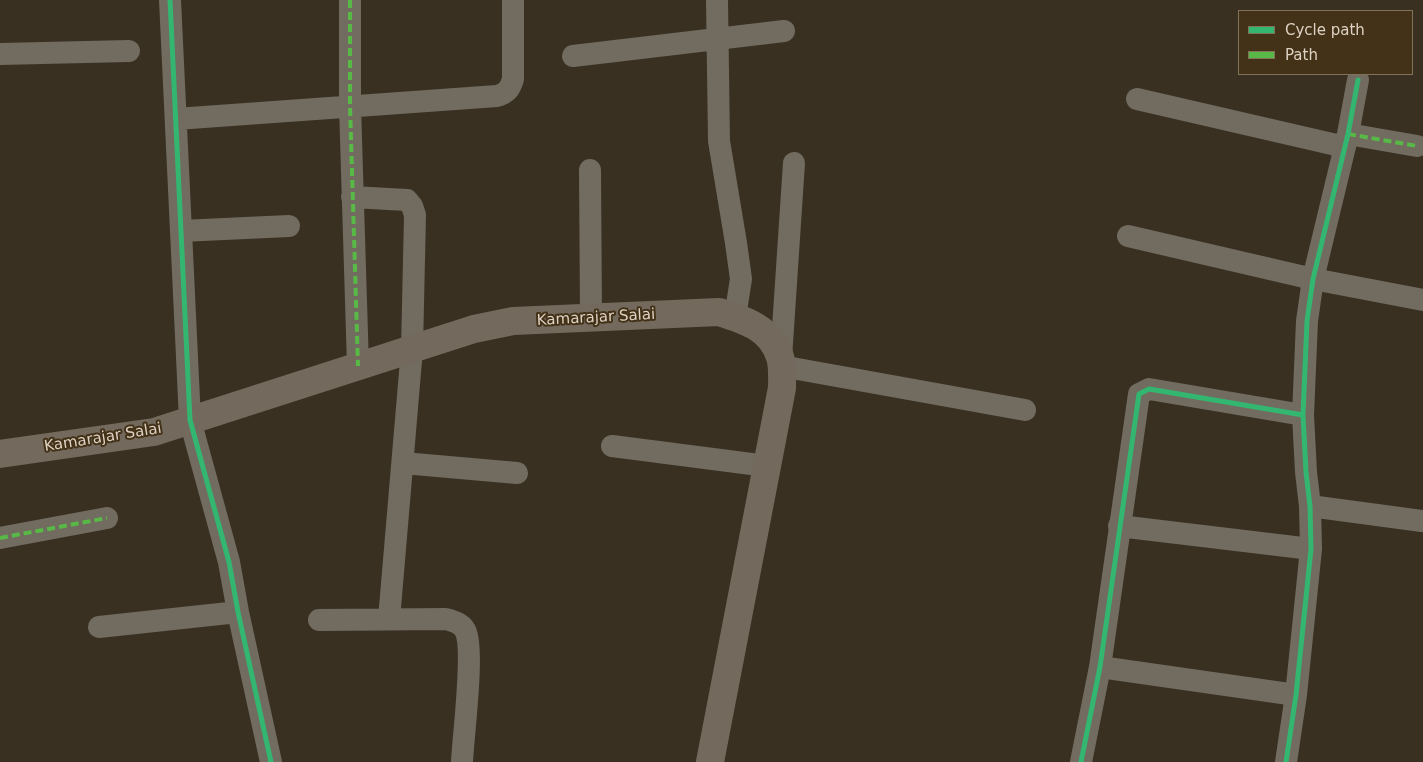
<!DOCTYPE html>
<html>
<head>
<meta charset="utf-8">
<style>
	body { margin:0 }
	#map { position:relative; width:1423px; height:762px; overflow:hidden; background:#393022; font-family:"DejaVu Sans",sans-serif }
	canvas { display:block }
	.legend { position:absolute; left:1238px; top:10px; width:175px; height:65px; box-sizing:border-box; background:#433218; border:1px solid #81725c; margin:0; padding:6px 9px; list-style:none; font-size:15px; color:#ddd2c3 }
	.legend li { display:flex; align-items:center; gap:10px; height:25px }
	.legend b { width:25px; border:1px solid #81725c }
</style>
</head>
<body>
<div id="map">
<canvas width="1423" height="762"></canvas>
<ul class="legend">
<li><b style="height:6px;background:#33b770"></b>Cycle path</li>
<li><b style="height:6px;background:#58b947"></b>Path</li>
</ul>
</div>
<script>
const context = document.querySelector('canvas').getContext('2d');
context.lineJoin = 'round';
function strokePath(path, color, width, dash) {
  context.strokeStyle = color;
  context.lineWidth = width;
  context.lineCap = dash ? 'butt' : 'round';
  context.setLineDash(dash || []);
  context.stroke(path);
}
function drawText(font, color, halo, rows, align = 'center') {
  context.font = font + ' "DejaVu Sans",sans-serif';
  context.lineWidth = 4;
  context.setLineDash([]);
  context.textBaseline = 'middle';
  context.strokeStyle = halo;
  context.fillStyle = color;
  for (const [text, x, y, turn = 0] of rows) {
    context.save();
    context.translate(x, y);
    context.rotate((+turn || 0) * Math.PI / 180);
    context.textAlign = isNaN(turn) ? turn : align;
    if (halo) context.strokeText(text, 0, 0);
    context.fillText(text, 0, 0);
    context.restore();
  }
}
strokePath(new Path2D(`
	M170,0l20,420 39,142 9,50 33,150
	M350,0v106l8,260
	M717,0l2,141 17,102 5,36 -6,38
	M0,54l129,-3
	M573,56l211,-25
	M1137,99l208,48
	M176,119l321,-23c10,-3 13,-7 16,-17v-79
	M1348,134l69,12
	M590,170l1,148
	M352,197l55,3 5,6 3,9 -3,134 -23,270
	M181,231l108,-5
	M1128,236l185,43 110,21
	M781,358l13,-195
	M781,366l244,44
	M612,446l155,20
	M403,463l114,10
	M1310,506l112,15
	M1119,526l192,23
	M0,538l107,-20
	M319,620l127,-1c7,2 15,4 19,11 10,17 -2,107 -3,132
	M99,627l139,-15
	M1100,667l196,28
	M1081,762l19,-95 39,-273 10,-5 154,26
	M1286,762l10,-67 15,-146 -1,-43 -4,-34 -3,-57 4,-94 6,-42 35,-145 10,-54`), '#716b60', 22);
strokePath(new Path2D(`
	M0,454l154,-22 320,-103 39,-8 206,-9c26,8 52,16 61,45 3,9 2,22 2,31l-72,374`), '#736a5d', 28);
strokePath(new Path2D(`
	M350,0v106l8,260
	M1348,134l69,12
	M0,538l107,-20`), '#58b947', 4, [8, 4]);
strokePath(new Path2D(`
	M170,0l20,420 39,142 9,50 33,150
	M1081,762l19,-95 39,-273 10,-5 154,26
	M1286,762l10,-67 15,-146 -1,-43 -4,-34 -3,-57 4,-94 6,-42 35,-145 10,-54`), '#33b770', 5);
drawText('15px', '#ddd2c3', '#433218', [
	["Kamarajar Salai",596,318,-3],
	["Kamarajar Salai",103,438,-9]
]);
</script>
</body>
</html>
